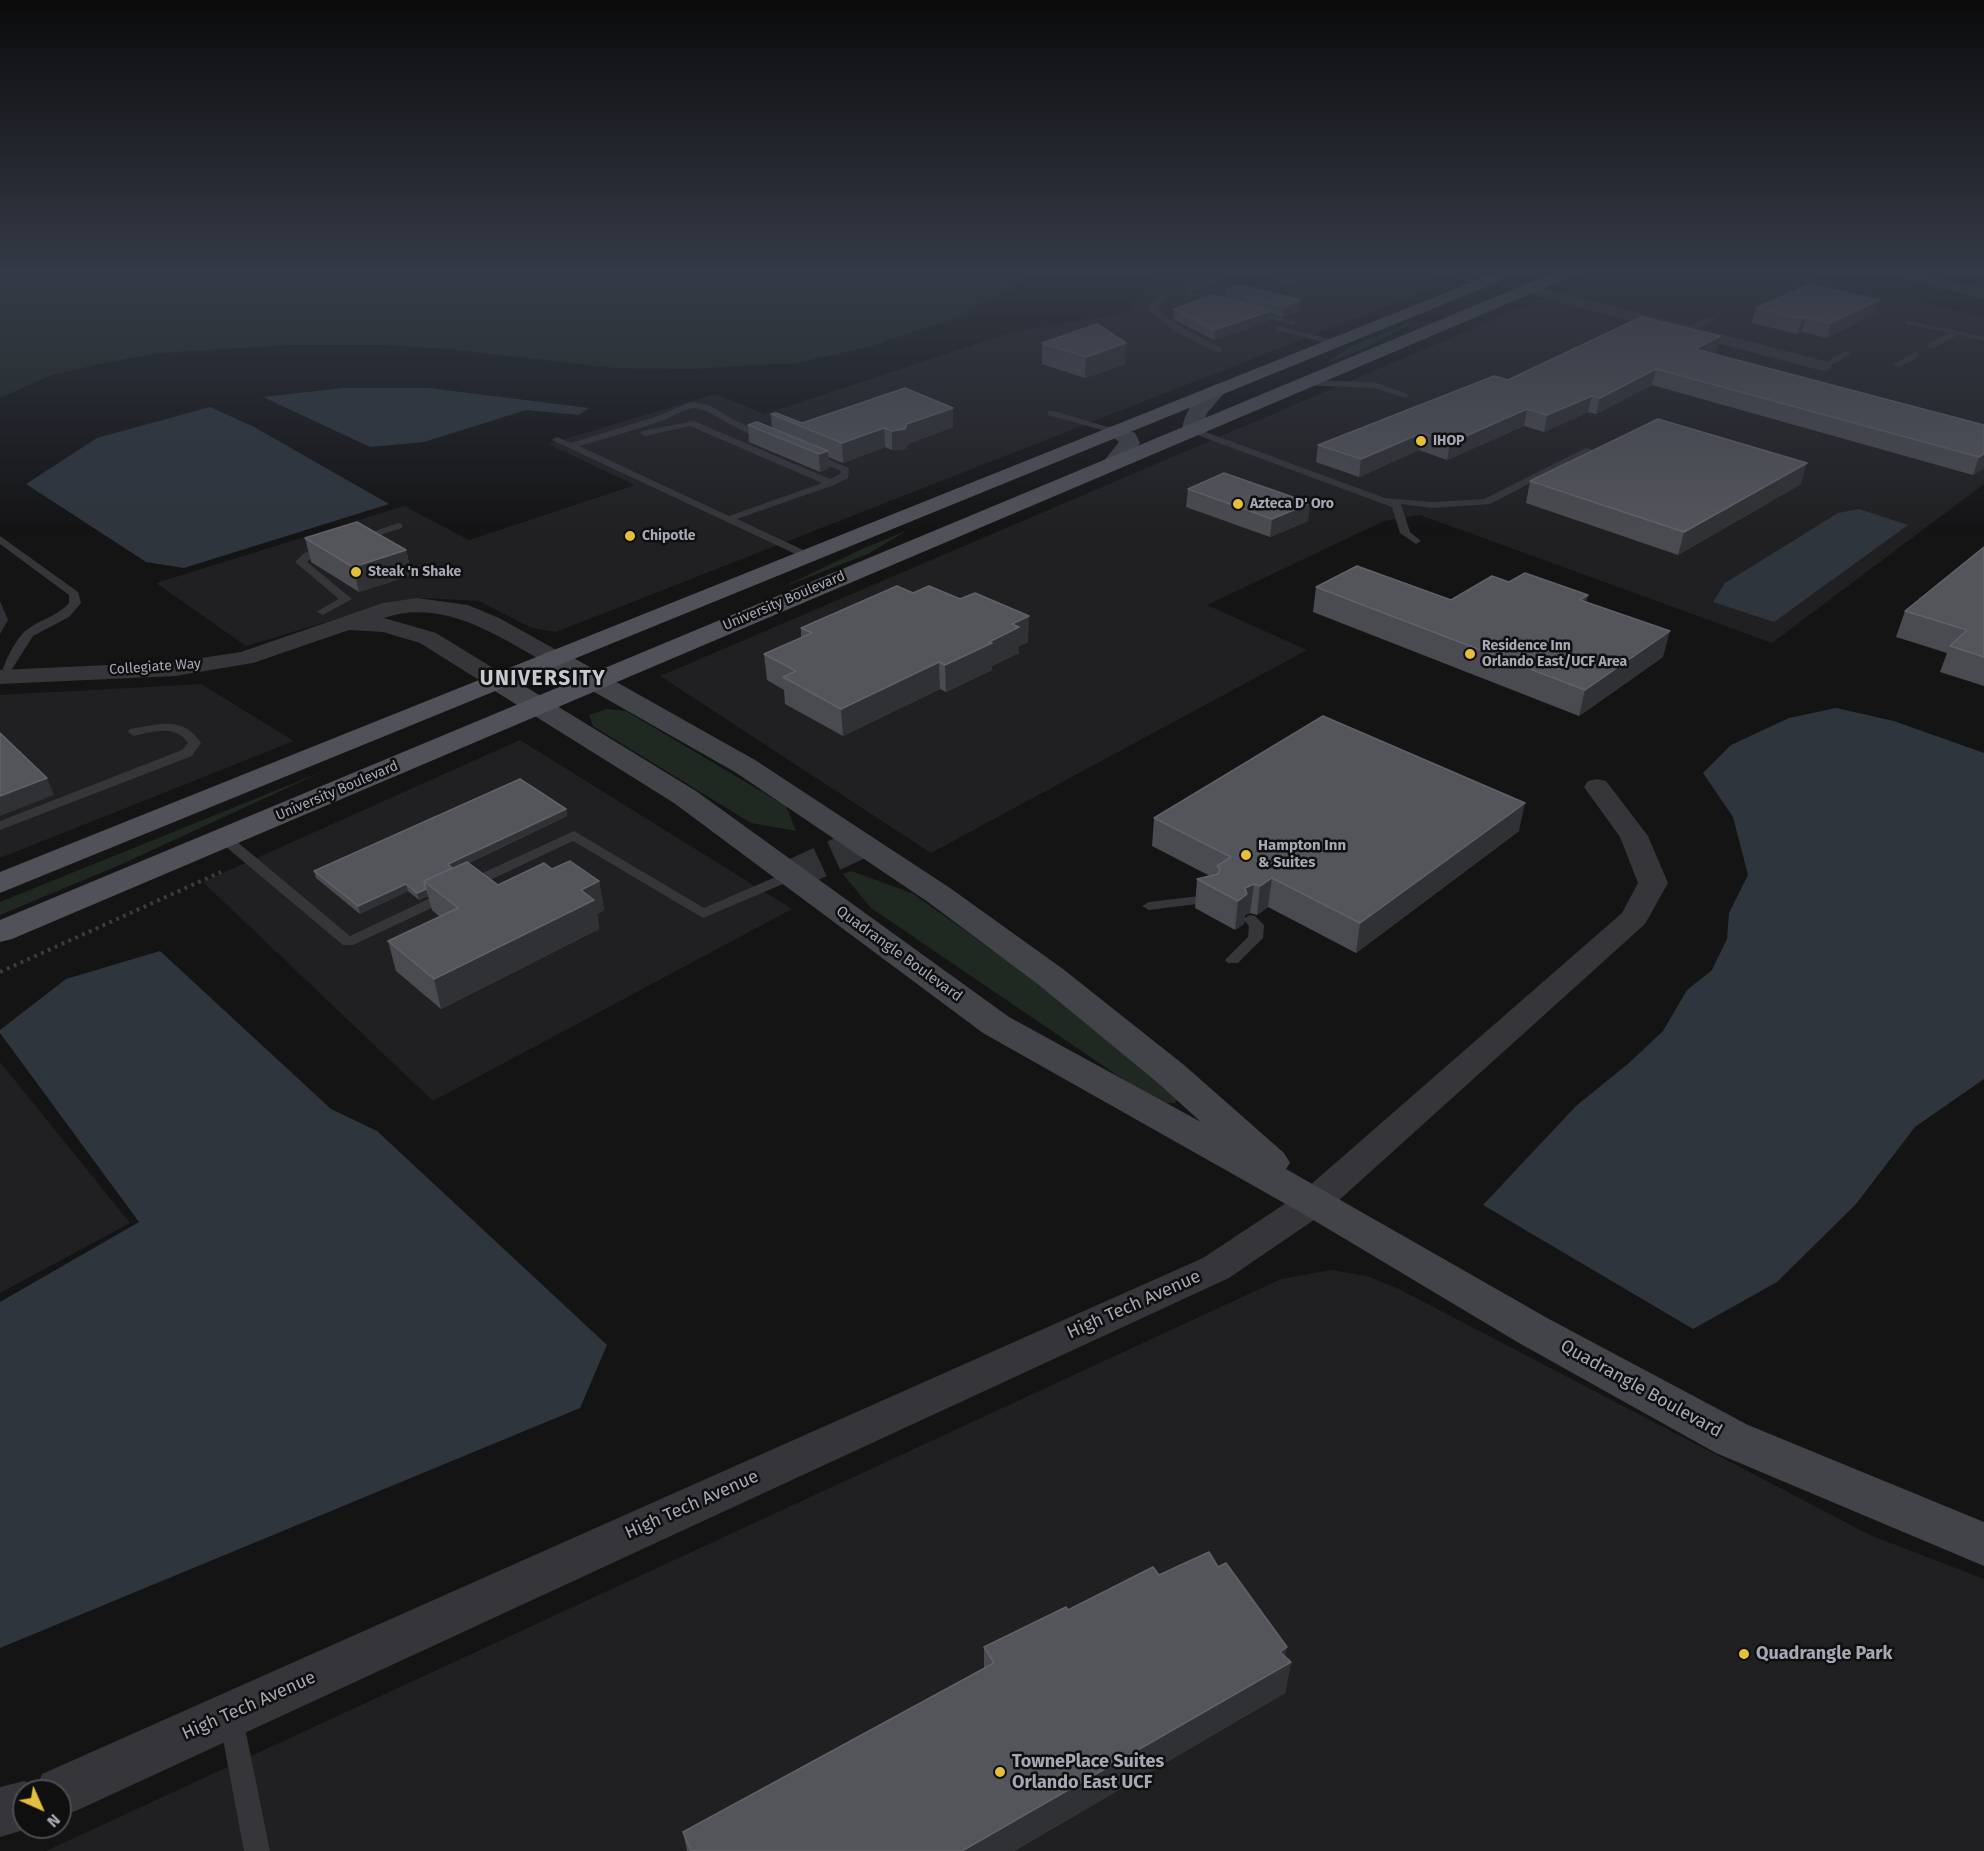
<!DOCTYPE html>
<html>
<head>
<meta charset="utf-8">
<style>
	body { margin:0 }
	#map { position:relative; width:1984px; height:1851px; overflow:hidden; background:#141415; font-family:"Fira Sans",sans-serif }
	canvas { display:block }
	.north { position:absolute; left:12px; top:1779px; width:60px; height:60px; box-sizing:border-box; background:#0f0f10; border:2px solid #4b4d52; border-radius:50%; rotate:135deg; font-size:16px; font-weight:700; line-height:24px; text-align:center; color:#a6a9b5 }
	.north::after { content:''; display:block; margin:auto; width:21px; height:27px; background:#e5be3c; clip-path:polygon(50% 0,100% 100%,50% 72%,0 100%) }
</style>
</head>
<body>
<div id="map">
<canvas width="1984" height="1851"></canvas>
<div class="north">N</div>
</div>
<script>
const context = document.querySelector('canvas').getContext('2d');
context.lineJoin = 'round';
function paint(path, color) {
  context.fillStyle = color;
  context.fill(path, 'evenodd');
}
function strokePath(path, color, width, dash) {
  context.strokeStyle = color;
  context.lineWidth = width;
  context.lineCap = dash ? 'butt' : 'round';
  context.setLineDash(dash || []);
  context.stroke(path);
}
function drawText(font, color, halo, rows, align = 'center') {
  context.font = font + ' "Fira Sans",sans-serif';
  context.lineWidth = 5;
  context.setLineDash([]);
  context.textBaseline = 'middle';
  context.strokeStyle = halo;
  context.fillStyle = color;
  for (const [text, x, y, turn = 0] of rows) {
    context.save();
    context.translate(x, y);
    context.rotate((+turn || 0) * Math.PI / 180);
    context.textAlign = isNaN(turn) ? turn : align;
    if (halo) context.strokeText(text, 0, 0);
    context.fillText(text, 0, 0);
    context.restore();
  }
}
paint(new Path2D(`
	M1158,272h37l54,15 39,-15h119l39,11 -890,349 -24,-4 -53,-27 -56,-3 -33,5 -144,43 -90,-63 248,-77 65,34 166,-55 -87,-41 167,-50 49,20 249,-82 113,-19z
	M1605,272h183l196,45v167l-212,159 -352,-128 -36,6 -177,84 100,45 -376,203 -271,-177z
	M201,684l93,57 -294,117v-163z
	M520,740l272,169 -359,192 -230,-219z
	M0,1062l130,161 -130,70z
	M1331,1270l36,6 32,13 471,246 114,44v272h-1938l1235,-572z`), '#202022');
paint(new Path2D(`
	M0,272h1041l-86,46 -87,29 -71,16 -106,6 -79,-1 -154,-18 -70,-5h-98l-130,8 -55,10 -53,12 -52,23z
	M1420,319l-55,29 -38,15 22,-16z
	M906,531l-38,23 -87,34 81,-39z
	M607,709l19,2 160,95 10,25 -45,-8 -158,-97 -4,-11z
	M324,771l-202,93 -122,51v-13z
	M851,871l61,22 137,97 132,105 -6,8h-17l-287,-195 -28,-34z`), '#202822');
paint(new Path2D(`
	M343,388h86l160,20 -10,7 -53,-5 -102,32 -54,5 -107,-50z
	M210,407l44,20 135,77 -205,64 -38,-6 -120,-78 71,-46z
	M1859,509l49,16 -134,97 -61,-20 12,-19 113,-70z
	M1836,708l58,13 90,32v326l-69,48 -59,77 -79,78 -84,47 -210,-124 93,-99 53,-43 34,-32 24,-41 25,-20 15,-31 2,-26 19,-38 -15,-58 -30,-44 28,-28 58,-27z
	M160,951l171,158 46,22 230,214 -27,63 -580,240v-346l139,-80 -139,-189v-3l66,-51z`), '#2e353d');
strokePath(new Path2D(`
	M792,875l69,-32`), '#313235', 31, [31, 15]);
strokePath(new Path2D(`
	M1592,276l10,-4`), '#3b3c41', 2, [1.5, 2]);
strokePath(new Path2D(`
	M0,972l221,-100`), '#3b3c41', 4, [3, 4.5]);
paint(new Path2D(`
	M1253,272h13l31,10 -4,2z
	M1434,272h13l39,11 -4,2z
	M1210,280l7,2 -23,8 -1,3 33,9v4l-41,-12 2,-7z
	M1161,294l7,2 -11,13 22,17 43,22v4h-6l-43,-22 -24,-19v-4z
	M1252,310l43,11 1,2 -4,2 -43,-11v-4z
	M1710,317l7,2 -29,13 -7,-2z
	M1906,320l78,17v4l-26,-6 -24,13h-6v-4l21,-11 -43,-9z
	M1279,326l58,15 1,2 -4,2 -58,-15 -1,-2z
	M1845,351l7,2 -26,15 -7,-2z
	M1915,352l3,1v4l-18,10 -7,-2z
	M1305,380l69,2 36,13 -4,3 -33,-10 -71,-3v-4z
	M691,402l18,3 23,14 39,17c-15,11 -59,-28 -77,-28 -10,0 -21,9 -30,12 -28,10 -57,18 -85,26l150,70 93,-33 -132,-57 -45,10 -5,-3 2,-2 52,-10 136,58 10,-5 1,-3 -34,-14v-4h6l36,15 -1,10 -14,7 -97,34 75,35v4h-8l-252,-118 5,-3 14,6 87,-27z
	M1048,411h6l67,20 -8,2 -65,-18z
	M1192,427l193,71 47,4 52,-3 102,-51 8,2 -104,54 -58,4 -31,-4 9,28 11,9 -5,3 -16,-11 -8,-26 -203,-75 -2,-2z
	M398,523l4,1v4l-44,14 -5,-3z
	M0,536l78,56 3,11 -12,14 -36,19 -28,44 -4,1c-1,-12 14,-41 24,-50 15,-12 32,-14 44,-28v-8l-69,-51z
	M327,546l5,3 -1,2 -19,6 -5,5 45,37 -29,16 -6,-3 2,-2 20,-11 -44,-37 9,-9z
	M160,724c19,-1 30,3 41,19l-9,13 -192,74v-9l182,-71 6,-7c-13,-19 -35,-11 -54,-7l-6,-4 1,-3z
	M574,831l130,77 83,-36 5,-1 7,4 -2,3 -94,40 -130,-77 -100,47 -5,1 -7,-4 2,-3z
	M224,834l5,1 121,101 91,-43 5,-1 7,4 -2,3 -98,46h-10l-124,-104 -2,-3z
	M1208,895l5,1 2,3 -2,3 -64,8 -7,-4 7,-4z
	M1250,915l5,1 9,9 -1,13 -25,25h-10l-3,-3 23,-23 1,-11 -6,-7z
	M231,1706l9,4 3,8 27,133h-26l-25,-133 3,-8z`), '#35353a');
paint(new Path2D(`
	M1890,272h25l69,17v10l-92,-24z
	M1526,284l303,78 3,4 -3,4 -6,1 -302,-79 -3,-3z
	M417,598l51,7 31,13 63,35 4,5 -4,5 -8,2 -8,-2c-50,-28 -103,-65 -162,-45l52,15 72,44 3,5 -3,5 -9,2 -9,-2 -70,-44 -37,-11 -34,-2 -96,33 -78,13 -175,8v-14l175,-8 66,-10 142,-49z
	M1597,779l9,2 42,55 20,47 -23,41 -318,287 -98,67 -1151,532 -18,7v-26h-36v36h10l-34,10v-50l24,-6 13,5 5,-12 1161,-516 98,-65 321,-280 16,-30 -18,-46 -36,-50 4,-6z`), '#35353a');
paint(new Path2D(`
	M1217,384l7,2 3,4 -20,23 -8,21h-14l-3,-4c2,-18 17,-41 35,-46z
	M1116,425l19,8 5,10c-8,13 -17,28 -33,23l-4,-4 16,-20 -13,-11 3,-4z
	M554,650l9,2 192,108 195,128 113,81 121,96 100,88 6,10 -4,6 263,150 199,106 236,97v44l-268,-113 -197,-110 -219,-131 -317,-179 -309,-230 -184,-115 -4,-6 4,-6 9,-2 9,2 188,115 313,226 192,105 -43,-39 -119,-98 -111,-83 -193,-130 -190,-108 -4,-6 4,-6z`), '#43444a');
paint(new Path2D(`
	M1497,272l8,5 -2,3 -1503,613v-21z
	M1555,272h22l-2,3 -1563,664 -12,3v-22z`), '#515259');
paint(new Path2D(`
	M1226,290l73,20 -17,7 -12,-4 -1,8 -55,19 -41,-21 1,-10 51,-11z
	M1879,300l-5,14 -47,24 -25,-6 -5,2 -45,-11 4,-15z
	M1042,343l83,21 -40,14 -43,-14z
	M1716,352l-4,1 272,72v43l-11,7 -321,-90 -56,29 -8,-2 -44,20 -20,-6 -77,34 -28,-10 -60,27 -43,-15 2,-17 190,-65z
	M771,414l31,9 151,4 -45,17 -2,5 -14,1 -7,-3 -42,16 -15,-6 1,11 -9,4 -71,-30 -1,-17 24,3z
	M1530,481l271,3 -123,71 -152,-52z
	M1188,489l120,32 -38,16 -84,-30z
	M305,538l101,12 6,25 -53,17 -48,-30z
	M1984,547v139l-44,-14 7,-19 -51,-16 9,-26z
	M1509,582l77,20 77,55 -84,59 -266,-104 3,-25 135,13z
	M801,628l227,14 -9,4v7l-27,13v4l-46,22 -6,-3 -97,47 -58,-32 -1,-14 -17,-10 -3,-26 37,-16z
	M566,809l1,7 -98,47 29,22 54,-16 47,12 5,29 -7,4 2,15 -158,80 -45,-38 -8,-30 52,-24 -8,-7 -4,-14 -9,4 -11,-9 -48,23 -44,-36 -2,-7z
	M1154,818l365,13 -163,122 -88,-46 -11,8 -7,-2 -5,2 -1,9 -9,6 -40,-22 2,-29 13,-3 -58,-30z
	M1218,1567l67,90 6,5 -6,31 -271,158h-327l-4,-19 301,-164v-21l84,-37 91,-35z`), '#4a4b50');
paint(new Path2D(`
	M1300,300l-1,10 -17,7 1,-10z
	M1879,300l-5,14 -47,24 4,-15z
	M1270,311l-1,10 -55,19v-10z
	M1806,317l-4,15 -5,2 5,-15z
	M1720,336l-4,16 -25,12 4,-15z
	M1126,343l-1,21 -40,14 1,-21z
	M1656,369l-4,16 -56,29 4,-16z
	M1592,396l-4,16 -44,20 3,-17z
	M953,408v19l-45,17 -2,5 -14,1v-19z
	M1527,409l-3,17 -77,34 3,-17z
	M884,428l1,19 -42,16 -1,-20z
	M1422,433l-3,17 -60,27 2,-18z
	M828,451l1,17 -9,4 -1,-18z
	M1984,454v14l-11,7 6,-18z
	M1807,463l-6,21 -123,71 6,-23z
	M1310,503l-2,18 -38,16 2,-18z
	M406,550l6,25 -53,17 -6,-25z
	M1588,595l-6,25 -2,-20z
	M0,601l8,19 -8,14z
	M1029,616l-1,26 -9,4v7l-27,13v4l-46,22 -1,-27 44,-23 23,-18z
	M1670,631l-7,26 -84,59 6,-26z
	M939,662l1,27 -97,47 -2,-27z
	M47,778l7,17 -54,21v-20z
	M1525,803l-6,28 -163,122 4,-30z
	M566,809l1,7 -118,56 -1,-8z
	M1272,878l-4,29 -11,8 3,-29z
	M599,881l5,29 -7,4 2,15 -158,80 -7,-30 147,-89z
	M406,884l2,7 -48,23 -2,-8z
	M1254,884l-4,29 -5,2 -1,9 -9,6 3,-29 7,-13z
	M426,889l2,7 -9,4 -2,-7z
	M1287,1647l-4,20 8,-5 -6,31 -271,158h-52z`), '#303134');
const building = new Path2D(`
	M1809,284l70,16 -48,23 -25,-6 -4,2 -46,-11z
	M1241,285l59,15 -17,7 -57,-17z
	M1213,295l57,16 -56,19 -40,-21z
	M1641,317l79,19 -25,13 289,76v29l-5,3 -323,-88 -56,29 -8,-2 -45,19 -20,-6 -77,34 -28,-10 -61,26 -43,-14 176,-69 14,4z
	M1097,324l29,19 -40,14 -44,-14z
	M905,388l48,20 -46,16 -2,5 -13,2 -8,-3 -42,15 -71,-29 5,-1 26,10z
	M1658,419l149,44 -123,69 -154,-51z
	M757,422l71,29 -9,3 -71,-29z
	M1224,473l86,30 -38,16 -84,-30z
	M357,522l49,28 -53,17 -48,-29z
	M1984,547v110l-34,-11 17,-16 -62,-19z
	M1357,566l94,34 41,-24 17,6 16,-9 63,22 -8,5 90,31 -85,59 -269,-103z
	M897,586l16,7 16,-7 31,13 15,-6 54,23 -17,8 7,3 -30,15 3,1 -47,22 -6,-3 -98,47 -58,-32 13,-6 -32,-17 48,-21 -11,-5z
	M1323,716l202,87 -165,120 -88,-45 -12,8 -6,-2 -9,4 2,6 -9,7 -41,-22 21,-5 2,-5 -3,-3 14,-9 -77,-39z
	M0,733l47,45 -47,18z
	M520,779l46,30 -118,55 4,4 -28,13 2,8 -9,4 -11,-9 -48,22 -44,-35z
	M570,861l29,20 -18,9 13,10 -160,79 -46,-38 70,-33 -34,-27 43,-19 31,23 46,-22 8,6z
	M1209,1552l9,15 8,-4 61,84 -7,5 11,10 -329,189h-271l-8,-19 311,-169 -10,-16 82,-40 2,3 85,-43 6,8z`);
paint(building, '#54555b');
strokePath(building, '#616269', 1.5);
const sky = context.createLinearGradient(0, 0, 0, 531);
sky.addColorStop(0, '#0b0b0c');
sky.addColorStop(0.51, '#343a46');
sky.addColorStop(1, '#343a4600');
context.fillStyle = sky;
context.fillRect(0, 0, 1984, 531);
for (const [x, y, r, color] of [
	[1421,441,6,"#e5be3c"],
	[1238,504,6,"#e5be3c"],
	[630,536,6,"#e5be3c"],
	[356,572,6,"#e5be3c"],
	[1470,654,6,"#e5be3c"],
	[1246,855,6,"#e5be3c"],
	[1744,1654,6,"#e5be3c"],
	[1000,1772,6,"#e5be3c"]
]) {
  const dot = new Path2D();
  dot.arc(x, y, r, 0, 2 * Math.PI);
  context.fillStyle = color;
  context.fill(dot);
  strokePath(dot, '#0f0f10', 2);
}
drawText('bold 14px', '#a6a9b5', '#0f0f10', [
	["IHOP",1433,441],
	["Azteca D' Oro",1250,504],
	["Chipotle",642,536],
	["Steak 'n Shake",368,572],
	["Residence Inn",1482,646],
	["Orlando East/UCF Area",1482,662]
], 'left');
drawText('14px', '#a6a9b5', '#0f0f10', [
	["University Boulevard",784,601,-23],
	["Collegiate Way",155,667,-4],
	["University Boulevard",337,791,-23]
]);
drawText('bold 15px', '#a6a9b5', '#0f0f10', [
	["Hampton Inn",1258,846],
	["& Suites",1258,863]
], 'left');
drawText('15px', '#a6a9b5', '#0f0f10', [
	["Quadrangle Boulevard",899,954,36]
]);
drawText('18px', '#a6a9b5', '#0f0f10', [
	["High Tech Avenue",1134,1305,-24],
	["Quadrangle Boulevard",1641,1389,29],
	["High Tech Avenue",692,1505,-24],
	["High Tech Avenue",249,1706,-24]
]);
drawText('bold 18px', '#a6a9b5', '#0f0f10', [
	["Quadrangle Park",1756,1654],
	["TownePlace Suites",1012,1762],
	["Orlando East UCF",1012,1783]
], 'left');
context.letterSpacing = '1.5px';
drawText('bold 21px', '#c7c9d1', '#0f0f10', [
	["UNIVERSITY",543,679]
]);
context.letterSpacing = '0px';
</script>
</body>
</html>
